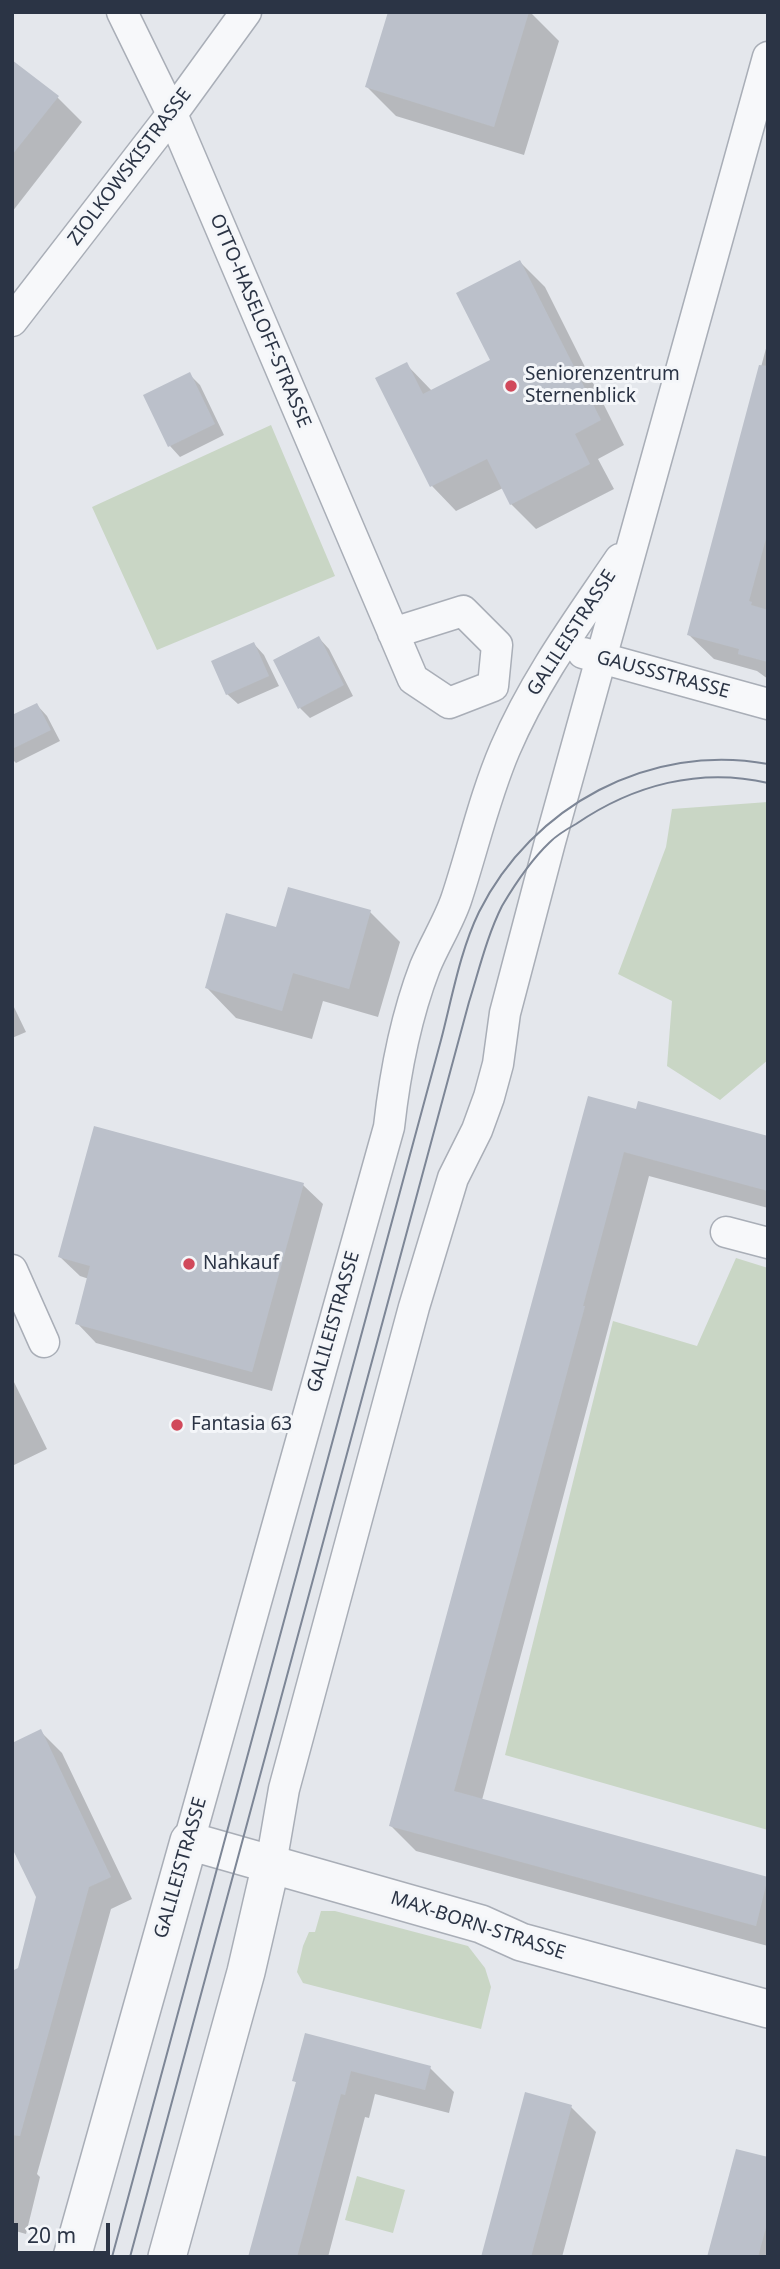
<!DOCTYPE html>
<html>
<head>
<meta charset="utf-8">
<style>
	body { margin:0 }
	#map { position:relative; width:780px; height:2269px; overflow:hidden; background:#e4e7ec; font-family:"Noto Sans",sans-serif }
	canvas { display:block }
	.frame { position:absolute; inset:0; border:14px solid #2b3445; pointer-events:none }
	.scale { position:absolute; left:14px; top:2223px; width:96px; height:32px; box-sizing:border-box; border:4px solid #2b3445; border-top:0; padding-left:9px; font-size:21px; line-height:24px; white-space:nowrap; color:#2b3445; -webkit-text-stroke:5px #f4f6f9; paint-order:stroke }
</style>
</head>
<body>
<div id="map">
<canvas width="780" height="2269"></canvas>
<div class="frame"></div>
<div class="scale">20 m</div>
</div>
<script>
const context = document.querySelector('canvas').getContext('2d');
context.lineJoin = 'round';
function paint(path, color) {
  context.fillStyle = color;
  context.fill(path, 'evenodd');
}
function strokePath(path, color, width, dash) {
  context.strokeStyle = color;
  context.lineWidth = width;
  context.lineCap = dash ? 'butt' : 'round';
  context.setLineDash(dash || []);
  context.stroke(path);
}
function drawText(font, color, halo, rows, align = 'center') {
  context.font = font + ' "Noto Sans",sans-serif';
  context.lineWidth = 6;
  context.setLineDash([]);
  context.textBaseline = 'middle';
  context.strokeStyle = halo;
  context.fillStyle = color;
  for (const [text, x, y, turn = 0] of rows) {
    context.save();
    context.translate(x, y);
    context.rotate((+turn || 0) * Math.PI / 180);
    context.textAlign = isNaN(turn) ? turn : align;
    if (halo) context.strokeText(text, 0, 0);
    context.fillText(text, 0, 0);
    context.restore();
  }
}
paint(new Path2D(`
	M271,425l64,151 -178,74 -65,-143z
	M768,802v258l-48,40 -53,-34 5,-65 -54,-27 48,-127 6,-38z
	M736,1258l32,10v562l-263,-75 108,-434 84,25z
	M321,1911h14l133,35 17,22 6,19 -10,42 -178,-46 -6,-11 6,-26 6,-14h6z
	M357,2176l48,14 -12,43 -48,-13z`), '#c9d6c5');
paint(new Path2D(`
	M390,12h140l29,29 -35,114 -128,-39 -30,-30z
	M12,81l45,16 25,25 -70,90z
	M520,262l25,25 79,158 -26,14 16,30 -78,40 -25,-25 -8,-16 -47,23 -24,-25 -54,-107 28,-15 26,27 61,-30z
	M768,341v338l-11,-8 -43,-12 -25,-24z
	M189,374l11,11 24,50 -44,22 -10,-11z
	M319,638l10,11 24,47 -43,22 -10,-10z
	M254,644l10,11 15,31 -41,18 -11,-10z
	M37,705l10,11 13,25 -44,22 -4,-4v-42z
	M370,912l30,30 -22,75 -55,-16 -11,38 -76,-21 -29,-30 70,-59z
	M12,1003l14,29 -14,6z
	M637,1111l131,27v70l-119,-32 -167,624 286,78v68l-352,-95 -25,-25z
	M303,1185l20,19 -51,187 -176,-48 -19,-20 12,-44 -9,-3 -20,-19z
	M12,1378l35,71 -35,17z
	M40,1731l22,22 70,146 -21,10 -74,265 3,3 -14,57 -14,-4v-257l7,-3 19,-73z
	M306,2035l124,33 24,24 -5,21 -74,-19 -6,24 -4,-1 -37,140h-78l47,-174 -3,-3z
	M571,2107l25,25 -34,125h-80z
	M768,2159v98h-60z`), '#0003');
paint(new Path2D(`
	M388,12h141l-35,115 -129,-40z
	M12,60l47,36 -47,59z
	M520,260l81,160 -26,14 15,30 -80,41 -23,-46 -57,28 -55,-109 32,-16 16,32 67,-34 -34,-67z
	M759,365l9,1v165l-19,70 3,1 -1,3 17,5v52l-30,-8 1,-5 -52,-14z
	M190,372l25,52 -47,23 -25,-52z
	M319,636l25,49 -46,24 -25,-49z
	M254,642l15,34 -43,19 -15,-34z
	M37,703l14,27 -39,19v-34z
	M288,887l83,23 -22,79 -56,-16 -11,38 -77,-23 21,-75 50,14z
	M588,1096l48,13 2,-8 130,35v55l-144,-39 -41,154h2l-131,485 314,86 -12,49 -367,-100z
	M94,1126l210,57 -52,189 -177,-48 15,-58 -32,-9z
	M41,1729l70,148 -22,10 -69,249 -8,-1v-164l6,-3 18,-71 -24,-49v-105z
	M305,2033l126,33 -6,24 -74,-19 -6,24 -4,-1 -44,163h-49l48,-175 -4,-1z
	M525,2092l47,13 -41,152h-50z
	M736,2149l32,8v63l-10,37h-51z`), '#bbc0ca');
const minor = new Path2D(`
	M122,12l50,102 241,565 36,24 44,-17 4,-41 -34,-34 -70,22
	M12,321l160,-207 74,-102
	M583,653l185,51
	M726,1232l42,11
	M12,1270l32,72
	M189,1841l200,-714c6,-54 16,-108 36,-160 9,-22 23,-44 31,-67 17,-51 28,-102 49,-151 30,-70 73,-128 115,-190
	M271,1864l13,-75 130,-482 39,-129 24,-48 12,-33 9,-33 7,-51 45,-171 218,-785`);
const tertiary = new Path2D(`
	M72,2257l117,-416 292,83 40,18 247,67
	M167,2257l79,-285 25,-108`);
strokePath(minor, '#a9aeb7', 33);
strokePath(tertiary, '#a9aeb7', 40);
strokePath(minor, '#f7f8fa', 30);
strokePath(tertiary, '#f7f8fa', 37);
strokePath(new Path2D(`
	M112,2257l329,-1217c11,-42 19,-89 38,-128 53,-106 171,-170 289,-148
	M130,2257l339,-1255c10,-32 18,-66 33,-96 13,-22 29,-46 48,-64 7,-7 17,-13 26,-18 57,-39 124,-57 192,-41`), '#7d8696', 2);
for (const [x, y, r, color] of [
	[511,386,7,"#d1495b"],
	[189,1264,7,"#d1495b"],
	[177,1425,7,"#d1495b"]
]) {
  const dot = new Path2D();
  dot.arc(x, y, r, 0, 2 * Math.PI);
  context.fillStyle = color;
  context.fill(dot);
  strokePath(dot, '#f4f6f9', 2.5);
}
drawText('19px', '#2b3445', '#f4f6f9', [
	["ZIOLKOWSKISTRASSE",130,167,-53],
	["OTTO-HASELOFF-STRASSE",260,321,67],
	["GALILEISTRASSE",572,633,-57],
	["GAUSSSTRASSE",663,675,15],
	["GALILEISTRASSE",334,1322,-74],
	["GALILEISTRASSE",181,1868,-74],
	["MAX-BORN-STRASSE",478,1926,18]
]);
drawText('19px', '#2b3445', '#f4f6f9', [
	["Seniorenzentrum",525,375],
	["Sternenblick",525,397],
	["Nahkauf",203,1264],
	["Fantasia 63",191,1425]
], 'left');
</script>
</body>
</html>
